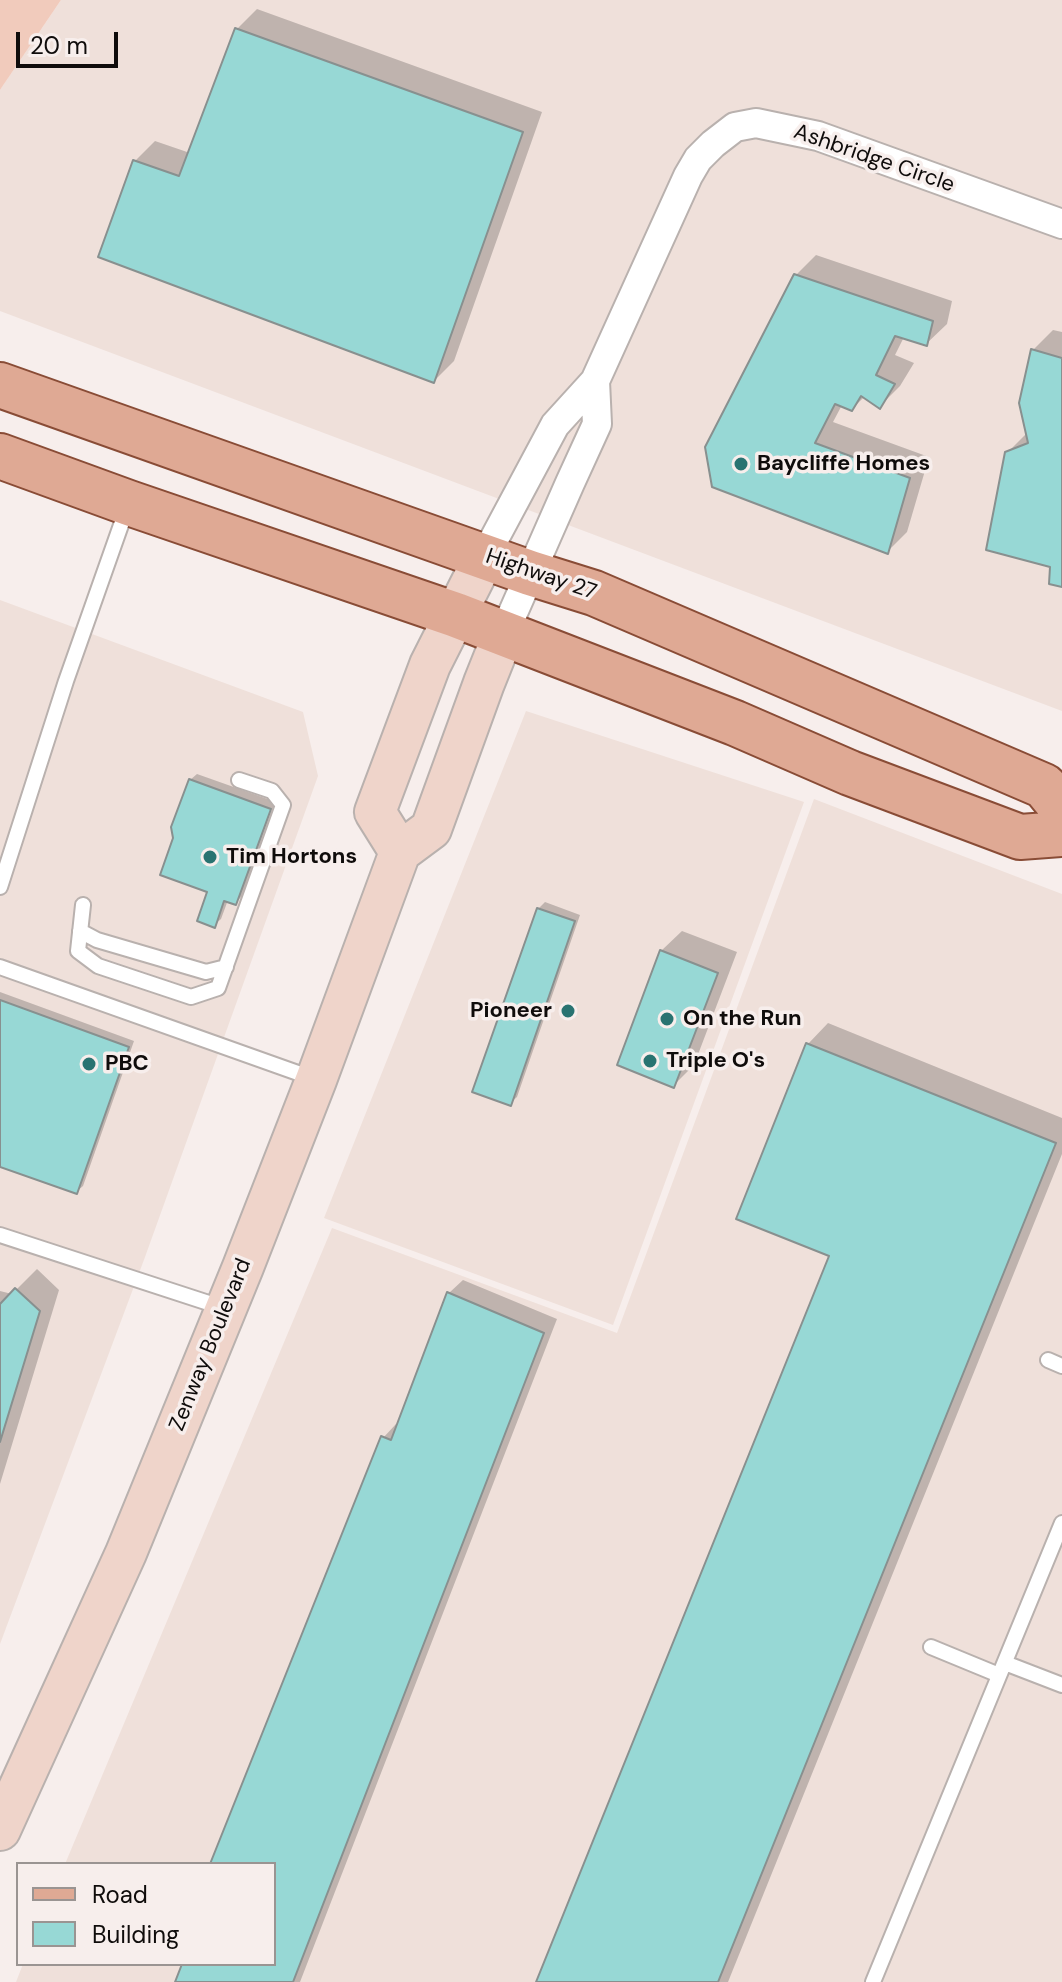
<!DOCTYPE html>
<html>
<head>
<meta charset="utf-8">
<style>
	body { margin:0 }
	#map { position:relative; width:1062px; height:1982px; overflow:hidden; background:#f7eeec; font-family:"DM Sans",sans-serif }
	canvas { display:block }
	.legend { position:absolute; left:16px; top:1862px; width:260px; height:104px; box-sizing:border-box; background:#f7eeec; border:2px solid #9a9492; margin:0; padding:10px 14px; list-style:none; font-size:24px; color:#0f0c0b }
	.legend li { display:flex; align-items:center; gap:16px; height:40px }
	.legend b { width:40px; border:2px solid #9a9492 }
	.scale { position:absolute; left:16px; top:32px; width:102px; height:36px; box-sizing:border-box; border:4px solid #0f0c0b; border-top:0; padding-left:10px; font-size:24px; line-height:28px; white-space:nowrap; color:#0f0c0b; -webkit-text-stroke:6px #f7eeec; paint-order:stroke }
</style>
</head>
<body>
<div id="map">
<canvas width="1062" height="1982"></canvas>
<ul class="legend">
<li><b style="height:10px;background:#dfa994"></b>Road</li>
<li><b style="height:22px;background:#97d8d5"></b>Building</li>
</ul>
<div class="scale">20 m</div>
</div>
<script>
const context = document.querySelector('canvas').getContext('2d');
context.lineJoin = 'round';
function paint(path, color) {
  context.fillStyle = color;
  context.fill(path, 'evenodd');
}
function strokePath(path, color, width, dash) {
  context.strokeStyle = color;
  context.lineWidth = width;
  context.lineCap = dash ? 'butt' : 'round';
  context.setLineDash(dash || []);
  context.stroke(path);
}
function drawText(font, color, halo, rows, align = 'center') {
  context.font = font + ' "DM Sans",sans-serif';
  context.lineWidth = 7;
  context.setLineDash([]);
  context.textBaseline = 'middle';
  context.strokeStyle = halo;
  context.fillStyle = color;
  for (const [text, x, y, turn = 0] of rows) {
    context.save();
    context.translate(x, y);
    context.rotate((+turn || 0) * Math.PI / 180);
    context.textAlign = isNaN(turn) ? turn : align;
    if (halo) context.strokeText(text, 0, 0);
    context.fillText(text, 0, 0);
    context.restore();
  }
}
paint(new Path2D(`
	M61,0h1001v711l-1062,-400v-221z
	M0,600l303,112 15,64 -173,481 -145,387z
	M526,711l278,91 -191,523 -289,-107z
	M814,799l248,95v1088h-1046l7,-18h251v-100h-209l267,-636 285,105z`), '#efe0da');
paint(new Path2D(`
	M0,0h61l-61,90z`), '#f1cbbc');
paint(new Path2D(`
	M257,9l285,103 -88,249 -20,20 -299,-220 20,-20 35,12 47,-124z
	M816,255l136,46 -5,23 -21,20 -22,-7 -9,18 19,8 -14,23 -20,20 -15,-10 -13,13 -10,-4 -9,17 96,35 -22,75 -20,20 -173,-66 82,-211z
	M1053,330l9,2v253l-10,-19 -45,-113 21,-21 5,-82z
	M197,774l79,28 -34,94 -7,7 -7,-3 -7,19 -7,6 -24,-145z
	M545,902l35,13 -63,182 -7,6 28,-194z
	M682,931l55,21 -43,113 -20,20 -13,-134z
	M0,992l134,49 -51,145 -7,6 -76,-27z
	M828,1023l234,95v36l-334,828h-190l294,-727 -93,-37 69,-174z
	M37,1269l22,21 -59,194v-193l12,3z
	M463,1280l94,39 -257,663h-123l7,-18h90v-100h-62l171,-426 13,-14 3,1 50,-132z`), '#0003');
const building = new Path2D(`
	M235,28l288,104 -89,251 -336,-126 35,-97 46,16z
	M794,274l139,47 -6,25 -32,-10 -19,39 19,9 -15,25 -19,-13 -9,15 -17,-7 -20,39 95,35 -22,76 -176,-67 -7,-40z
	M1031,349l31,9v229l-13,-3 1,-17 -64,-17 19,-98 23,-9 -9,-40z
	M189,779l82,30 -35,96 -12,-4 -9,27 -18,-7 10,-29 -47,-17 13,-37 -2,-11z
	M537,908l38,13 -64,185 -39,-14z
	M660,950l58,23 -44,115 -57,-23z
	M0,1000l129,47 -52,147 -77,-27z
	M806,1043l250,100 -338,839h-182l293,-726 -93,-37z
	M15,1288l25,23 -40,131v-138z
	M447,1292l97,41 -251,649h-118l7,-18h92v-100h-64l171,-428 10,4z`);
paint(building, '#97d8d5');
strokePath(building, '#88908f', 2);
const lane = new Path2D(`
	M0,887l66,-206 61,-173
	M83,905l-5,46 20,15 93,31 27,-9 65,-183 -11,-14 -33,-11
	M80,931l17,9 109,32 20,-5
	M0,967l312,111
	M0,1235l224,73
	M1048,1360l14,6
	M931,1647l68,28
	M1005,1663l57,22
	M873,1982l189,-459`);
const street = new Path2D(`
	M485,556l70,-131 40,-44 93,-205 10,-17 15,-15 22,-17 21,-4 62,13 244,88
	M504,633l66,-150 27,-59 -2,-43`);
const secondary = new Path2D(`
	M400,852l-25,-40 55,-147 55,-109
	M0,1830l126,-277 117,-286 73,-187 84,-228 31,-23 53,-146 20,-50`);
const primary = new Path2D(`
	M0,385l530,188 64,20 450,193 18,22
	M0,456l129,47 327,112 279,108 115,50 170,64 42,-3`);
strokePath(lane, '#b9b1ae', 18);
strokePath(street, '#b9b1ae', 32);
strokePath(secondary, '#b9b1ae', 44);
strokePath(primary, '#894c36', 48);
strokePath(lane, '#fff', 14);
strokePath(street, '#fff', 28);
strokePath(secondary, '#efd4ca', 40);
strokePath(primary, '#dfa994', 44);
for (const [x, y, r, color] of [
	[741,464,8,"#297371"],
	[210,857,8,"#297371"],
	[568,1011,8,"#297371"],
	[667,1019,8,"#297371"],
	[650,1061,8,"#297371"],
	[89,1064,8,"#297371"]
]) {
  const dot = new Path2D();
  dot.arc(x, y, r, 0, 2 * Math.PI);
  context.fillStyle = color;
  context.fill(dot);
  strokePath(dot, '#f7eeec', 3);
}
drawText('22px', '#0f0c0b', '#f7eeec', [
	["Ashbridge Circle",874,159,19],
	["Highway 27",541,575,19],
	["Zenway Boulevard",211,1345,-68]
]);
drawText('bold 22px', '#0f0c0b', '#f7eeec', [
	["Baycliffe Homes",757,464],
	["Tim Hortons",226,857],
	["Pioneer",552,1011,"right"],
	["On the Run",683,1019],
	["Triple O's",666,1061],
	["PBC",105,1064]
], 'left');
</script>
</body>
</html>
